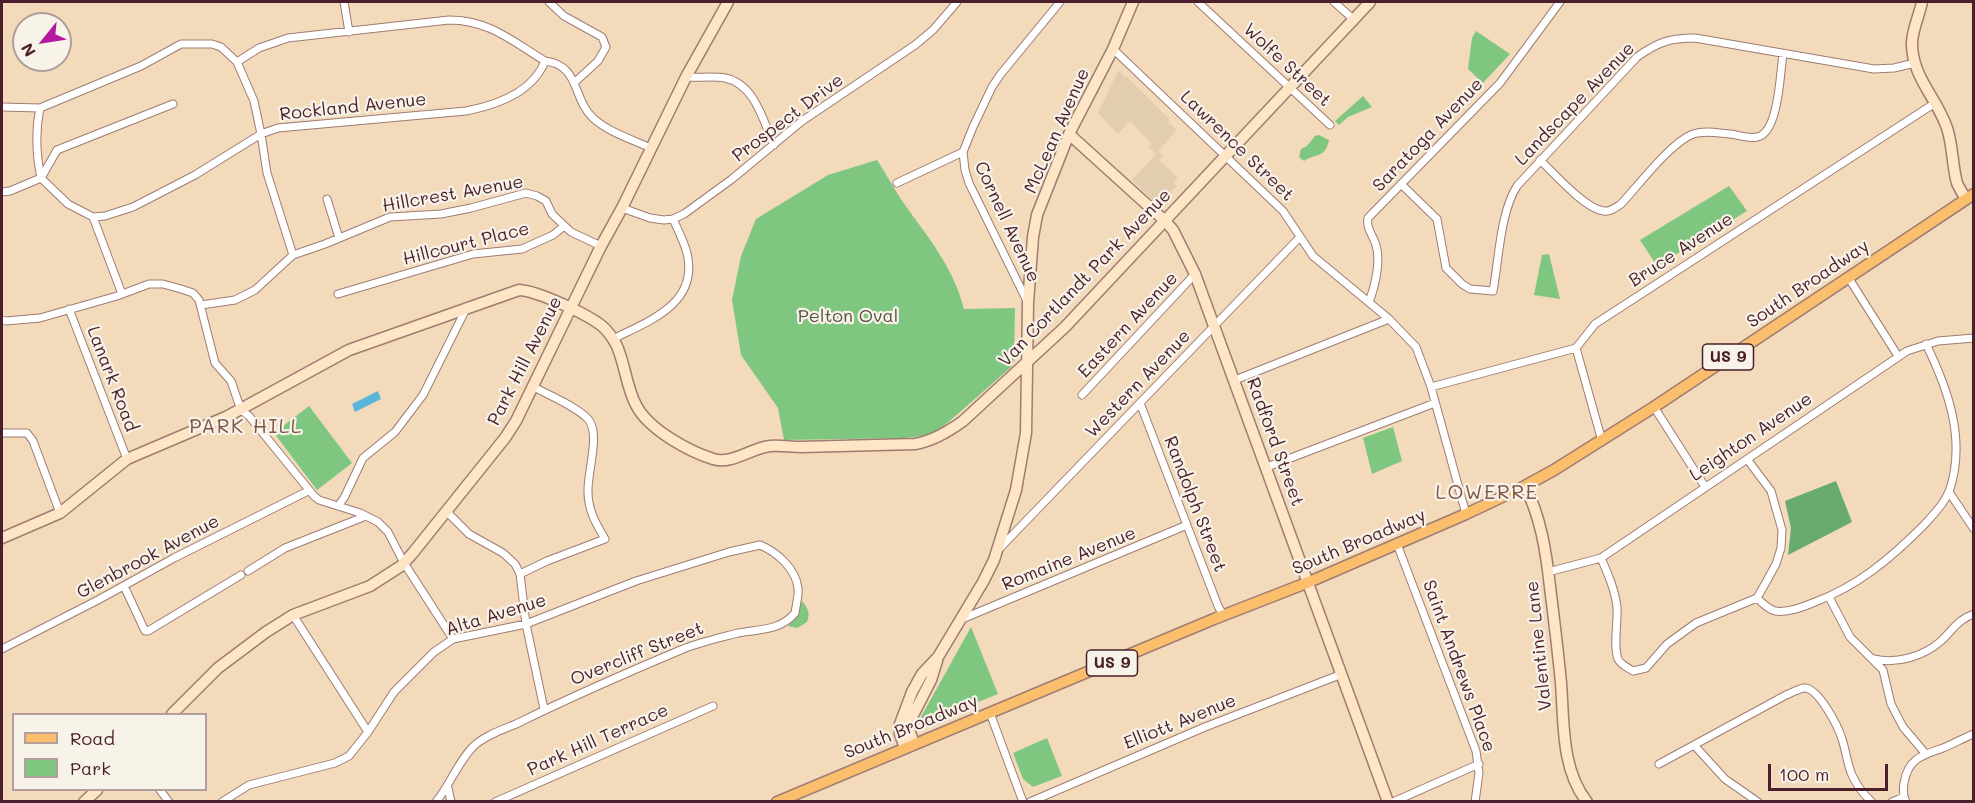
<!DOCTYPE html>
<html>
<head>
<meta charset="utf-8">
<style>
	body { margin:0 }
	#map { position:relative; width:1975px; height:803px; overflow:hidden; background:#f2dabb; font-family:Mali,sans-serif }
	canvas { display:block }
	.frame { position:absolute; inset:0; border:3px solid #4a1f2b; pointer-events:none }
	.legend { position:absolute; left:12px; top:713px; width:195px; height:78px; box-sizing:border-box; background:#f7f3e8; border:2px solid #b29e9c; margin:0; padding:8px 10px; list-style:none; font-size:18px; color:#4a1f2b }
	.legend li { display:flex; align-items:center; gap:12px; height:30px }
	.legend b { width:30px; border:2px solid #b29e9c }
	.north { position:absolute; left:12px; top:12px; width:60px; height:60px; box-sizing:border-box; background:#f7f3e8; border:2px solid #b29e9c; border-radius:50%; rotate:240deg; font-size:16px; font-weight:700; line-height:24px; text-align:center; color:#4a1f2b }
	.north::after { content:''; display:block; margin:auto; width:21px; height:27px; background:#b5179e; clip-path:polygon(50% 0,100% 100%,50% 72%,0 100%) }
	.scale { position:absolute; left:1768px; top:764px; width:120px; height:27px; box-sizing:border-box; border:3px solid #4a1f2b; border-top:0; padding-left:8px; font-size:18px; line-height:21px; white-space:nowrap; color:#4a1f2b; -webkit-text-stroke:4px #f7f3e8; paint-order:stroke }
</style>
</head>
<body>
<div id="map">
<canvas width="1975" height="803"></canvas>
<div class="frame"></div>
<ul class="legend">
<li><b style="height:8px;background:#fabe6d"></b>Road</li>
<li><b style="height:16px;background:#7fc681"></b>Park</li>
</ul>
<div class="north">N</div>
<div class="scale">100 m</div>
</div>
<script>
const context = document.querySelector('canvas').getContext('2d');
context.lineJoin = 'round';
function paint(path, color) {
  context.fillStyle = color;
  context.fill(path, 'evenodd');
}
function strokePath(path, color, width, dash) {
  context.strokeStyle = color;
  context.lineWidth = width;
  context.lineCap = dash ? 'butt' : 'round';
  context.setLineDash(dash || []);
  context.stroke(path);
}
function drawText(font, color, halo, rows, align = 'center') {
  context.font = font + ' Mali,sans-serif';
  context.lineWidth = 4.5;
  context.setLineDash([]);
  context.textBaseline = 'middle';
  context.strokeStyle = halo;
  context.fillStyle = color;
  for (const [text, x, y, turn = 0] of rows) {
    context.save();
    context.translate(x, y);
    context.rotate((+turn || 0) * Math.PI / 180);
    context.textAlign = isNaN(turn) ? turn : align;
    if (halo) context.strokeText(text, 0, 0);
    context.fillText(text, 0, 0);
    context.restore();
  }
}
paint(new Path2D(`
	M1118,71l5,3v4l3,-2 44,44 -2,2 9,8 -19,21 5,5 -4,4 19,18 -5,4 4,4 -20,18 -25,-24 24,-26 -7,-7 3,-3 -22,-23 -12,13 -20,-21z`), '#e2cdb1');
paint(new Path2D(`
	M1476,31l34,23 -27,29 -15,-14 4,-31z
	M1363,96l9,11 -24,10 -9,8 -4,-4z
	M1319,135l10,5c-4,19 -14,13 -25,21l-5,-4 2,-8 6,-3 8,-10z
	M877,160c11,17 21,36 33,52 22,30 45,60 54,97l51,-1 -1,52 -3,7 -18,16 -49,43 -14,9 -25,3 -121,2 -6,-32 -37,-53 -9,-55 9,-44 15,-37 72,-44z
	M1729,186l18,25 -90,55 -17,-26z
	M1549,254l11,45 -26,-4 8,-40z
	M309,406l43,57 -35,27 -43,-57z
	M1393,427l9,34 -30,13 -9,-36z
	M801,600c6,7 10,12 6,22l-10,6 -9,-2 7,-7z
	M971,627l27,67 -75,30 -2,-7z
	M1047,738l15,38 -29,11 -10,-8 -10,-26z`), '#7fc681');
paint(new Path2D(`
	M1836,481l16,41 -64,33 3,-27 -6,-27z`), '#67ab6f');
paint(new Path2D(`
	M378,391l3,8 -26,13 -3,-8z`), '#5cb5d9');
const street = new Path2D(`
	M344,2l5,30
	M549,2l15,14 38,21 4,10 -8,14 -24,22
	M1198,2l132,123
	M1334,2l19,17
	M1113,49l170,162 30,45 76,63 27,28 15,40 35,127
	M237,62l22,-14 29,-10 161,-18c40,0 63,21 96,41 35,4 27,37 48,57 15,14 40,22 58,30
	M686,77c12,1 27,-1 39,1 30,6 38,43 49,67
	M2,107l38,1 101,-42 40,-22h31l9,3 16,15 17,39 7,33 6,39 26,82
	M40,108c-5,24 -4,46 1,70
	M1540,160c14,13 45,49 64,51 6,1 11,-3 17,-7 18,-19 49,-61 72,-70 12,-4 25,-1 37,0 9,1 18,5 27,3 22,-4 23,-64 26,-83
	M41,178l27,26 25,13 12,-1 28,-9 62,-32 66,-41 17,-6 188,-17c31,-6 67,-19 79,-50
	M41,178l16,-28 116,-46
	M897,183l66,-31
	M1401,184l36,35 9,49 16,16 8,5 23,2c6,-32 7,-78 24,-105l120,-129c21,-15 33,-19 58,-19l179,31 20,-1 21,-5
	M2,192l8,-1 31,-13
	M327,199l12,39
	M622,208l28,10 14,2 9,-1 11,-5 48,-35 70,-58 113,-76 18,-15 24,-28
	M93,217l29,77
	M1848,277l50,79
	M338,294l135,-40 49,-5 31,-14 10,-8
	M1027,301l-58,-118 -4,-13 -2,-18 10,-25 19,-40 8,-12 60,-73
	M1369,302c6,-15 12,-41 7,-57 -3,-10 -10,-16 -8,-27l132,-135 60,-81
	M201,305l34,-5 20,-10 38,-35 32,-11 65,-27 51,-3 30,-6 55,-15 11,3 9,5 6,13 19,18 30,14
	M69,309l58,150
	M2,320l4,1 34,-3 77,-22 32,-12h14l18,5 12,4 6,7 16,63 16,18 10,29 8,6 65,80 5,4 41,13 18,9 10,10 16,31 49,76
	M613,339c36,-18 86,-35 74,-86 -3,-11 -9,-23 -14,-34
	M1576,348l26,93
	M1235,380l154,-61
	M1431,387l145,-39 19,-24 340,-221
	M1082,395l113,-121
	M1140,403l78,203 5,9
	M1654,407l51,80
	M2,433h25l6,8 27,72
	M1267,467l168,-64
	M1949,492l25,37
	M338,506l6,-8 19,-40 32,-26 28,-37 44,-88
	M446,511l23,23 34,19 12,11 5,10 6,50 18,85
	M1397,544l79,207 3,22 -4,29
	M999,549l301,-312
	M1601,558c7,16 14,32 16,49 1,16 -4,38 1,52 3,6 9,8 15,12l13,-3 21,-24 29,-21 61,-25 8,-14 11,-20 5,-16 1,-18 -11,-39 -24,-32
	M248,571l37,-23 81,-32
	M1548,572l53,-14 306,-207 31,-10 36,-3
	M520,574l27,-13 58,-22c-9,-15 -17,-29 -17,-47 -1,-19 13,-59 0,-73 -12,-13 -40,-24 -56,-33
	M124,586l21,45h3l93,-56
	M1829,597l21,40 33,33 8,34 12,23 22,26
	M1757,598c5,5 11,11 18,13 13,2 28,-4 40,-9 43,-16 76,-44 108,-76 10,-11 22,-23 27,-37 16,-50 -2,-100 -24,-145
	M293,615l75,117
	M962,619l225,-94
	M2,649l96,-49 76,-42 134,-67
	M1874,659c22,5 49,-2 67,-18 11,-10 17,-22 33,-27
	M990,713l33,89
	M1694,745l31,34 33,23
	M1659,764l127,-69c5,-2 12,-6 18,-7 14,-1 34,38 38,51 4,12 5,24 10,36 5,11 11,19 20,27
	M448,788l3,14
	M160,790l9,12
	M222,802l27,-17 86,-22 14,-7 19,-24 26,-40 40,-40 19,-13 73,-15 110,-43 93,-29 31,-7c17,7 36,24 38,43 1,7 -2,17 -3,25 -15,18 -36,16 -57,20 -19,5 -37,9 -55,16 -57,24 -112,48 -167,75 -14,6 -30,11 -41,21 -15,13 -25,40 -39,57
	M495,802l218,-96
	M1030,802l175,-75 137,-53
	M1393,802l86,-38
	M1892,802l12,-5
	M1906,802c-3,-6 -3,-13 -2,-19 4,-25 19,-28 39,-35 10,-4 20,-10 31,-14`);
const secondary = new Path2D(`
	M1922,2c-3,14 -9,26 -10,40 -1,34 25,56 35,86 6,18 5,37 10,55 2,5 6,11 9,16
	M1069,134l96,87 8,9 22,44 193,528
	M1525,486c16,32 21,65 25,101 4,32 8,64 11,96 3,39 0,86 26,119
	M2,538l58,-25 67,-54 101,-43 121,-66 170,-60c19,1 68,24 83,36 6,5 10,11 14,18 9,19 10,42 20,61 12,24 52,46 77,54 19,6 38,-11 57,-13 10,-1 21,1 31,1 38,-1 76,-2 114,-3 18,-3 33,-12 48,-23l102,-94 305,-325
	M172,714l46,-46 48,-36 27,-17 77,-29 31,-20 11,-12 93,-116 11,-17 85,-175 21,-38 64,-131 42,-75
	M914,744l-5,-15v-6l22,-43 6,-19
	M905,748l-5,-14v-10l12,-32 10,-18 16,-17 45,-75 11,-22 22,-70 10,-57 2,-130 5,-66 4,-22 32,-81 44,-85 20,-47
	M84,802l13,-12`);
const primary = new Path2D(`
	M777,802l437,-183 95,-37 157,-68 59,-28 29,-16 100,-63 320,-213`);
strokePath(street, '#9e7c73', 9);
strokePath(secondary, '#9e7c73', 13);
strokePath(primary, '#9e7c73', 13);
strokePath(street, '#fff', 7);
strokePath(secondary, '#fde5c5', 10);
strokePath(primary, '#fabe6d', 10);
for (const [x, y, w] of [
	[1728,357,51],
	[1112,663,51]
]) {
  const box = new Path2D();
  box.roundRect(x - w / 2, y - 13, w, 26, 4.5);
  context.fillStyle = '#f7f3e8';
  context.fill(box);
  strokePath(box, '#4a1f2b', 1.5);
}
drawText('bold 16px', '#4a1f2b', null, [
	["US 9",1728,357],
	["US 9",1112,663]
]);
drawText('18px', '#4a1f2b', '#f7f3e8', [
	["Wolfe Street",1287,65,43],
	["Landscape Avenue",1575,104,-46],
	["Rockland Avenue",353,107,-6],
	["Prospect Drive",788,118,-37],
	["McLean Avenue",1057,131,-66],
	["Saratoga Avenue",1428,135,-46],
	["Lawrence Street",1237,146,44],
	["Hillcrest Avenue",453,194,-10],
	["Cornell Avenue",1007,222,65],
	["Hillcourt Place",466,244,-14],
	["Bruce Avenue",1681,250,-33],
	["Van Cortlandt Park Avenue",1085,278,-46],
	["South Broadway",1808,284,-34],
	["Eastern Avenue",1128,325,-47],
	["Park Hill Avenue",525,361,-63],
	["Lanark Road",112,379,69],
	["Western Avenue",1138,384,-46],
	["Leighton Avenue",1751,437,-34],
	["Radford Street",1275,442,70],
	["Randolph Street",1195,504,69],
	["South Broadway",1359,542,-23],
	["Glenbrook Avenue",148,557,-28],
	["Romaine Avenue",1069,559,-22],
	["Alta Avenue",496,615,-17],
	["Valentine Lane",1539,646,-96],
	["Overcliff Street",637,654,-22],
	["Saint Andrews Place",1459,666,70],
	["Elliott Avenue",1180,722,-22],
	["South Broadway",911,727,-22],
	["Park Hill Terrace",598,740,-24]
]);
drawText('18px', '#5a5145', '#f7f3e8', [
	["Pelton Oval",848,316]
]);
context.letterSpacing = '1.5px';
drawText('20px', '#825547', '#f7f3e8', [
	["PARK HILL",246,427],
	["LOWERRE",1487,493]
]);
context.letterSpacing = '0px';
</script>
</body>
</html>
